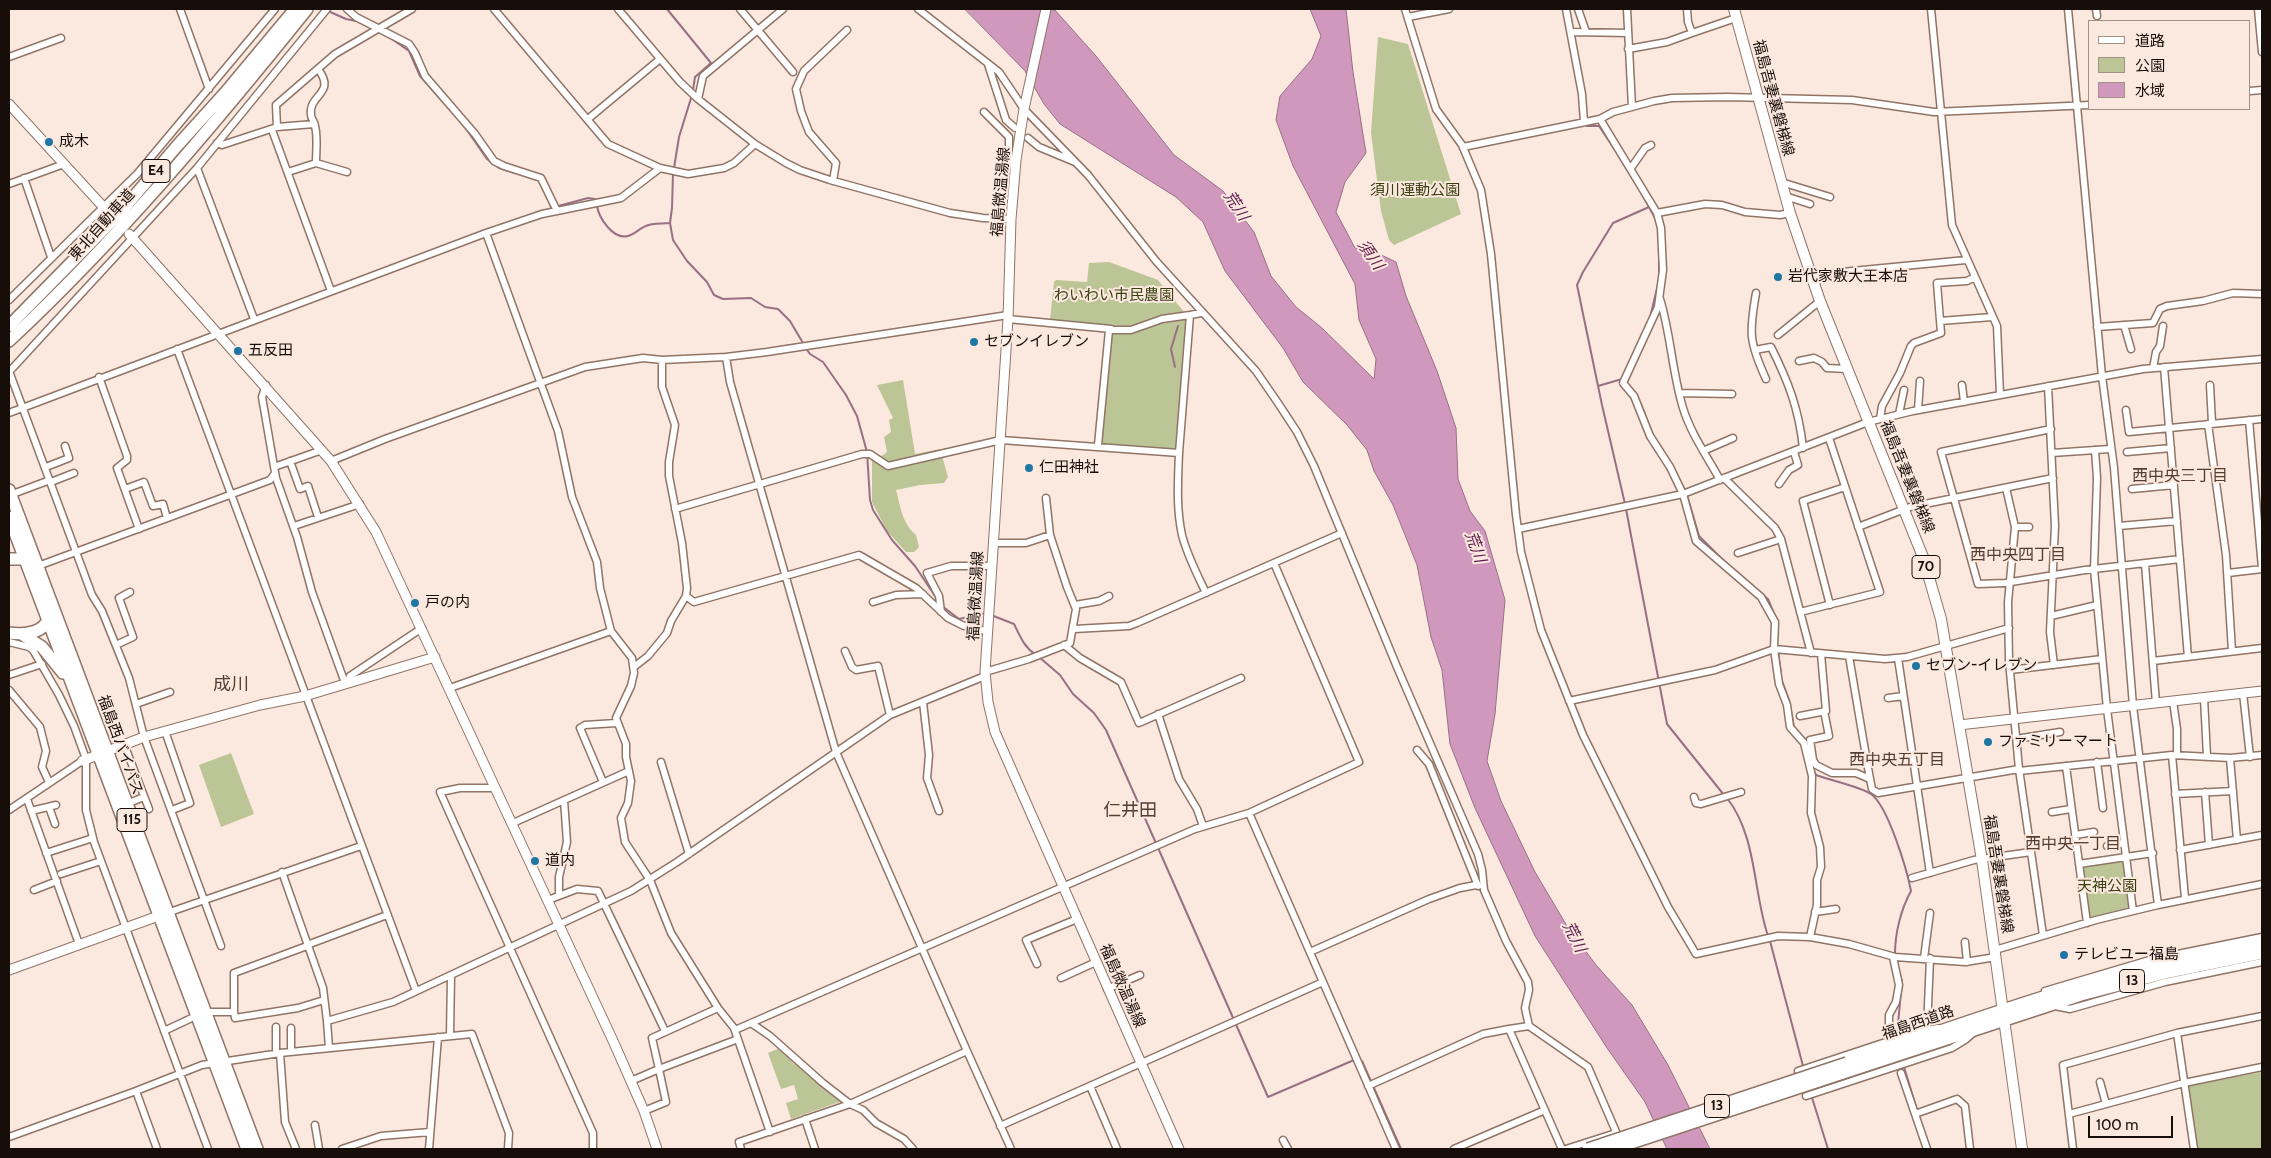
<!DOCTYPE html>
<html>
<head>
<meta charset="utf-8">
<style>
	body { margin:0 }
	#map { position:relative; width:2271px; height:1158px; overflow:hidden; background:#fbe8de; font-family:Cabin,"Noto Sans JP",sans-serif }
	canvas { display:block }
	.frame { position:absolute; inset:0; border:10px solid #180e09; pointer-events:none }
	.legend { position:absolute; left:2088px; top:20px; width:162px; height:90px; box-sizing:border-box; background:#fbe8de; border:1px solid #a09189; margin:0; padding:6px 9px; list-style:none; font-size:15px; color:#180e09 }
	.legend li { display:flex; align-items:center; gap:10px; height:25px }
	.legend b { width:25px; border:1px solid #a09189 }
	.scale { position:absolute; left:2088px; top:1116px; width:85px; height:22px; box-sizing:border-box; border:2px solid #180e09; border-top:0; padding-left:6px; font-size:15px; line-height:18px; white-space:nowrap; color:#180e09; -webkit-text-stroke:4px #fbe8de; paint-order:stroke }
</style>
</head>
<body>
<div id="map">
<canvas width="2271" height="1158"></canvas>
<div class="frame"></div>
<ul class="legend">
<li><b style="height:6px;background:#fff"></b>道路</li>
<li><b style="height:14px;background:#bcc595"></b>公園</li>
<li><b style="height:14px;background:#d098bc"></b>水域</li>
</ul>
<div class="scale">100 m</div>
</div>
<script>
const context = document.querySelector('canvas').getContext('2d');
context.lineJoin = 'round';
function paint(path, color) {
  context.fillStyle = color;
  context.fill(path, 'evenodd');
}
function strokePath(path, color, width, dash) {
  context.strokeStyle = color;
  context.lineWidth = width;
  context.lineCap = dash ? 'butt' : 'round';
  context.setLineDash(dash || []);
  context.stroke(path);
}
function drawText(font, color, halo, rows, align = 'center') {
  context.font = font + ' Cabin,"Noto Sans JP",sans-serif';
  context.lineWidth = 4;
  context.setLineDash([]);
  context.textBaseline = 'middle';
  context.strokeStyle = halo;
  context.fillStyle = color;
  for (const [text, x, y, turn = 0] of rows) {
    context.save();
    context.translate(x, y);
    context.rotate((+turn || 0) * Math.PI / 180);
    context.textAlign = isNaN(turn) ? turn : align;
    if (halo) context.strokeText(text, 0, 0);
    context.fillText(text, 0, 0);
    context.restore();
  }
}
paint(new Path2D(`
	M1378,37l30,7 53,170 -67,31 -5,-5 -8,-29 -10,-78z
	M1109,262l49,18 26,32 -53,16 -81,-8 4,-38 2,-2 31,2 2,-19z
	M1188,317l-11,134 -78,-7 11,-113h22l29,-10z
	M903,380l12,74 25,-5 8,28 -4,6 -24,2 -24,5c5,18 6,33 20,45l3,12 -5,5h-8l-19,-21 -15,-29v-45h8l7,-5 -3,-15 7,-5 -2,-12 4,-2 -16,-33z
	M231,753l23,61 -33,13 -22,-62z
	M2124,860l6,48 -40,9 -7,-52z
	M780,1048l14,16 8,2 40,35 -51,18 -5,-16 12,-4 -4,-14 -13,4 -13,-36z
	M2262,1072v77h-65l-9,-63z`), '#bcc595');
const water = new Path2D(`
	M965,9h89l42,47 78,99 49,36 31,41 17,44 25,31 26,21 52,51 2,-20 -17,-39 -4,-36 -62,-118 -17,-46 4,-24 32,-37 9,-23 -11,-27h36l7,63 13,81 -21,29 -9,30 19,36 22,5 19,9 10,34 31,75 19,57 2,51 12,32 15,20 20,69 -10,114 -8,47 14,40 34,71 32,54 29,39 36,40 36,60 42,84h-43l-22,-47 -38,-54 -72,-112 -60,-128 -25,-64 -8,-74 -11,-33 -14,-72 -24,-60 -19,-34 -7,-21 -20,-25 -44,-43 -20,-34 -58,-77 -22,-49 -27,-25 -116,-73 -16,-20 -19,-33z`);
paint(water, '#d098bc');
strokePath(water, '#996f86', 1);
strokePath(new Path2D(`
	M667,9l44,54 -16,14 -2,13
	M328,11l18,8 10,2
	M389,37l20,14 11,25 42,47 25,36 12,9 16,5
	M1587,123v3h12l22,33
	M674,168l5,-31 13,-42
	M673,173l-1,35 -2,15 3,17 14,21 20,21 7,13 9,4 28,-1 14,9 13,2 12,12 13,22
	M1643,196l12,22
	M550,203l1,5 37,-10 7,1 1,2
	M597,206c2,12 16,34 31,30 7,-2 12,-8 18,-10 6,-3 16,-2 24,-3
	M1659,280v-26
	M1650,318l8,-34
	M805,347l5,7 13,8 23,33 11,21 10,36 3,48 3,10 19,30 23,26 20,30
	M1175,367l-4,-18 7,-23
	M1628,384l9,12
	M1598,386l24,-7
	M1639,400l6,14
	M1675,471l10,20
	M1687,495l12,41 30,30
	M1625,504l-23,-99 -25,-120 6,-13 30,-49 36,-16
	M1626,509l41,215 57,71
	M1763,595l5,4 9,22
	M942,606l17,13 27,-6
	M991,615l23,9c6,12 10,23 21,30
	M1778,651l3,23
	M1039,657l21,18 13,19 21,19 12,17 162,367 86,-37 8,1 39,88
	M1781,678l8,22 5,27 3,4
	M1814,771l2,4c14,5 45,12 55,19 17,12 36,76 40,97 -10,18 -16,42 -16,63
	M1727,798c30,38 26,94 41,138
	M1770,941l33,125
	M1897,1035l5,-54 -4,-12
	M1904,1067l13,43
	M1809,1088l19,61`), '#996f86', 2);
const street = new Path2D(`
	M180,9l29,80
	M347,9l9,8 53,27 6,9 10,23 50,58 19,27 10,5 37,12 16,33
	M494,9l114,135 52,24 28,6 36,-6 10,-5 21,-19
	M618,9l62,73 18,17 57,45 31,19 14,7 30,10 120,33 33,5 28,1
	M740,9l53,63
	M918,9l81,63 25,37 64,66 68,86 100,110 22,32 19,29 17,34 83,201 81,187 4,16 2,20 22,51 22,41 1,8 -4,18 4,18 59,41 32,74
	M1405,9l31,100 26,36 19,45 10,64 25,261 5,37 20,78 42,105 85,172 28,47 82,-18 32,1 39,7 46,13 70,5 31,-5
	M1566,9l16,85 2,28
	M1578,9l8,23
	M1627,9l5,98
	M1687,9l1,13 4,11 44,-15
	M1931,9l21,216 45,101 3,69
	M2068,9l34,367 12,92 19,238 25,199
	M2096,9l1,7
	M2258,9l4,43
	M1408,17l41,-8
	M1573,32l55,1
	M1628,49l39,-7 25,-9
	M9,57l52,-19
	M988,64l18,56 9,8
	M2250,91l12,-1
	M698,99l5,-23 80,-67
	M984,112l25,25v23l6,7
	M588,119l72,-60
	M1600,119l57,94 4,15 2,42 -5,37 -35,76 11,13 16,40 20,31 13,27 13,47 65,56 14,25 -1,27 5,35 8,21 3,22 14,16 8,33 -1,37 9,34 1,20 -4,13v25l-7,32
	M277,127l37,-3
	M272,130l59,161
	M1028,138l11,9 36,15
	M217,143l5,2 55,-18 -1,-22 59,-51 77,-45
	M1463,147l137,-28 13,-7 41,-11 18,-3 55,-1 125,3 82,12 156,-7
	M316,163c0,-12 2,-26 -1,-37 0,-4 -4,-7 -4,-11 -3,-21 26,-21 7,-46
	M197,168l57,151
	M1631,168l14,-20 6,-3
	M288,172l28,-9 31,9
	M24,178l27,79
	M833,181l3,-18 -27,-31 -8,-21 -5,-22 8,-18 43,-41
	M1781,182l49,15
	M9,184l55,-20
	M1785,196l25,8
	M1657,213l48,-9 17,1 23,7 35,3 10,-2
	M486,233l72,198 14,66 25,65 3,26 11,43 21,27 2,15 -3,13 -15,32 10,26v13l5,24 -3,22 -7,15 4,24 25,38 21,53 47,75 16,20 36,104
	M1811,275l155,-15
	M1756,293c-7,40 -7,49 10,86
	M1660,299c11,36 12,73 23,109 8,26 24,48 37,72
	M9,300l128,-126 138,-165
	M1008,319l103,10
	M1940,321l52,-4
	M2124,325l7,24
	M2097,327l56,-4 7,-14 7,-3 36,-5 30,-8 29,1
	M1778,335l42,-34
	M177,349l239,642
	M1755,350l16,-3c17,34 28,62 32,101
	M726,357l4,25 106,370 131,299
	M1799,361l15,-3 8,4 5,6 20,1
	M2164,367l24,290
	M2153,368l3,-16 4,-6 3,-20
	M9,371l83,224 10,16 27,67 15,59 77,209
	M9,372l188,-204 130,-159
	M99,377l28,79v4l-10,8 22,61
	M266,385l-4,12 14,81 21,59 15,55 33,91
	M1962,385l2,17
	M2210,385l2,38
	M2048,386l7,140 -5,106 4,33
	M1679,393l53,1
	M1918,410l2,-29
	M2126,410l3,22 133,-13
	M9,413l477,-180 56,-19 79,-16 39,-30
	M1899,414l5,-24
	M1880,419l2,-13 18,-33 11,-27 3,-3 27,-10 -4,-50 30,-2 8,-4
	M2249,420l13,148
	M2208,424l18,131 6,96
	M2051,429l-110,23 37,132 27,-1 80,-13 95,-11
	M1098,445l11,-115h22l31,-11 28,-4
	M2095,450l2,28 -3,91 13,140 26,202
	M1703,451l30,-13
	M2127,452l44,-4
	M1179,453c-1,27 -3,55 3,82 5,20 15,39 24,58
	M2052,453l58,-4
	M290,461l10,28 8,-3 10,31
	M331,461l54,-22 200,-72 58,-9 19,2 64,-3 41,-5 241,-37
	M46,467l23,-9 -4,-12
	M274,467l48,-17
	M1724,478l51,50 6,11 30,114
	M51,482l23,-9
	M1779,484l10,-14 9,-5 -4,-13
	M2006,488l9,39 -7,75 1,59 10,108 24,166
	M125,489l19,-7 9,24 10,-2 4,14
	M2132,489l42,-4
	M10,495l40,-15
	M675,509l187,-55h8l18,12 113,-26 178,13 11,-138 11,-2
	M294,526l66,-22
	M2119,526l58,-5
	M1858,527l52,-20 143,-29
	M2015,527h14
	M1518,529l165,-35 185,-72 45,-11 230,-42 119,-10
	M993,543h33l24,-8
	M1738,553l43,-14
	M2145,564l11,139
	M38,566l232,-86 5,-7
	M2228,573l34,-4
	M686,596l8,6 165,-47 57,33 32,30 16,8h7l16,6
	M873,602l23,-7 27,-1
	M1075,605l24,-4 10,-5
	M1830,605l-27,-104 42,-14
	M941,612l-2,-16 -12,-23 24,-7h40
	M1800,612l80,-20 -51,-154
	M2051,616l46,-11
	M1074,629l55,-3 8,-3 205,-90
	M9,642l20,5 4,3 26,45 15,31 12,33v51l8,32 114,307
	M116,645l17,-8 -14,-39 11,-6
	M1064,645l16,13 41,24 18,41 102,-45
	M845,651l7,16 4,3 22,-4 12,49
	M1849,656l19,112 4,21 6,4 141,-24
	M1898,658l32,215
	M2153,661l109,-13
	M634,667l14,-11 19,-23 4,-12 15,-25 1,-8 -5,-45 -13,-67v-14l6,-37 -13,-38v-27
	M2010,670l92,-11
	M985,672l44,-13 41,-16 6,-34 -9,-22 -17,-52 -4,-37
	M9,675l33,-11
	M347,683l3,-7 72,-48
	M450,688l161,-57
	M9,690l31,37 6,24 -4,16 7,15
	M2243,693l7,64
	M1888,698l15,-2
	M2204,698l3,58
	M1569,701l146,-31 59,-21 111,10 22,-2 102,-29
	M2173,701l4,28v26
	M923,702l6,53 -2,23 12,33
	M136,704l34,-12
	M1824,711l5,25 -19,4 3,20 3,5 16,8h24l14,6
	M1158,714l21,65 18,30 6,17
	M1800,716l26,-5 -5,-57
	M165,731l25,72 -18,7
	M2016,739l44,-7
	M124,744l25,65
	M1417,750l12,14 49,122
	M2172,755l13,143
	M661,762l28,92
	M2097,762l6,46
	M2066,766l21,157
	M2019,771l153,-16 58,3
	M603,782l-23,-54 5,-3 31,-2
	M496,788h-36l-20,4 153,341v16
	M2205,792l4,53
	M2175,794l58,-3
	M1694,797l2,6 5,1 40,-12
	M27,799l52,145
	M126,804l18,-7
	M49,807l6,17
	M9,810l73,-49
	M31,811l25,-6
	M2052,812l19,-3
	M1249,813l147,336
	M513,823l116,-52
	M2075,835l19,-3
	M2237,840l-7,-82 32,-3
	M2107,846l17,-3
	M2180,850l82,-15
	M46,853l47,-15
	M2079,864l74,-11
	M282,872l41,116 4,33
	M61,874l40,-13
	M1912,878l62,-18 57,-8
	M34,890l23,-9
	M559,895v-18l8,-35 -3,-42
	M548,900l29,-11 21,2 67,140
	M1815,912l21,-3
	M167,913l194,-67
	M1965,942l2,20
	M307,945l80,-30
	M1995,950l101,-30 62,-15 104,-21
	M1310,952l119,-53 31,-11 16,-3
	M1924,958l6,-45
	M1037,964l-11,-24 51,-21
	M1061,978l35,-16
	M1107,989l33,-14
	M2045,991l108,-32 109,-22
	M2055,1006l15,3 95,-27 97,-20
	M205,1012h29l1,6 63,-10 26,-8
	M234,1012v-39l73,-27
	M751,1023l19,13 53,47 27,21 13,6 13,13 28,16 9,10
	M1529,1026l-20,3 53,120
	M276,1027v26
	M291,1028v24
	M1927,1029l3,-71
	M735,1030l460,-201 54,-16 110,-51 -85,-199
	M164,1031l32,-15
	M1889,1032v-17l7,-13 3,-17 -6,-28
	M2177,1033l17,116
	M450,1036l1,-61
	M329,1048l-2,-27 66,-19 238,-111 46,-29 213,-147 95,-39
	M280,1053l5,69 11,27
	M1798,1071l118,-39 22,-4
	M1901,1073l26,76
	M631,1081l28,-12 -7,-31 66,-30
	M2100,1082l6,22
	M1090,1086l27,63
	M1368,1086l115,-52 26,-5
	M136,1091l21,58
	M1806,1096l146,-48 13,-8 8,-7
	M644,1111l22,-9 -7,-33 79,-30
	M1915,1114l42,-15 8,7 5,43
	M2069,1114l115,-31 78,-16
	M805,1119l10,30
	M315,1125l4,24
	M1000,1126l323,-144
	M9,1137l127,-46 66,-26 78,-12 192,-19 37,99 -1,16
	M1283,1140l5,9
	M342,1149l39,-13 49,-4
	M429,1149l9,-112
	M741,1149l-2,-7 111,-38 117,-53 44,98
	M1454,1149l91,-39
	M1566,1149l50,-16
	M2073,1149l-10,-84 114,-32 85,-17`);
const secondary = new Path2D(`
	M1046,9l-22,100 -8,51 -5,59 -3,100 -23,353 3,30 7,30 184,417
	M9,104l99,108
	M129,234l202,227 45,71 238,511 30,68 13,38
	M1959,725l303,-34
	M82,761l62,-24 116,-32 45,-9 130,-39
	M9,970l155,-56`);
const primary = new Path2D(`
	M1734,9l56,204 30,88 103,256 18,62 41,241 40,289`);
const highway = new Path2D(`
	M9,326l110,-112 58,-68 48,-53 70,-84
	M9,341c109,-102 205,-216 298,-332
	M9,490l248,659
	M9,517l238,632
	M9,559h15l5,2
	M9,633c16,2 35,1 41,-17
	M23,635l19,12 21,26
	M1847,1063c136,-46 273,-98 415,-119
	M1849,1071l232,-76 88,-23 93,-19`);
strokePath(street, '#907466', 9);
strokePath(secondary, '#907466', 11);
strokePath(primary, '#907466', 12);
strokePath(highway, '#907466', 14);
strokePath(street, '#fff', 6);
strokePath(secondary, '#fff', 9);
strokePath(primary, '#fff', 10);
strokePath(highway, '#fff', 11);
const highwayBridge = new Path2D(`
	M1588,1149l259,-86
	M1613,1149l236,-78`);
strokePath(highwayBridge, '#907466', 14, []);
strokePath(highwayBridge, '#fff', 11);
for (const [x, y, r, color] of [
	[49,142,5,"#1f76a5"],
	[1778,277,5,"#1f76a5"],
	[974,342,5,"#1f76a5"],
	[238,351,5,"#1f76a5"],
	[1029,468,5,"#1f76a5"],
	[415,603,5,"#1f76a5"],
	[1916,666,5,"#1f76a5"],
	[1988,742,5,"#1f76a5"],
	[535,861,5,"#1f76a5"],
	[2064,955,5,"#1f76a5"]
]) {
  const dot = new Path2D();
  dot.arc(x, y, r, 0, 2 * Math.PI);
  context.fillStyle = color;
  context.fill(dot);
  strokePath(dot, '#fbe8de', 2);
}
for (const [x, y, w] of [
	[156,171,28],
	[1926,567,28],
	[132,820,30],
	[2132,981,25],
	[1717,1106,25]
]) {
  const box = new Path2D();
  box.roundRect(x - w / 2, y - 11.5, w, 23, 4);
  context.fillStyle = '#fbe8de';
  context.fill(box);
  strokePath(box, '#180e09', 1);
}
drawText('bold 14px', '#180e09', null, [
	["E4",156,171],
	["70",1926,567],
	["115",132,820],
	["13",2132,981],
	["13",1717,1106]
]);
drawText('15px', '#180e09', '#fbe8de', [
	["福島吾妻裏磐梯線",1773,98,75],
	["福島微温湯線",1001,192,-85],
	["東北自動車道",102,225,-48],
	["福島吾妻裏磐梯線",1907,477,68],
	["福島微温湯線",976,596,-87],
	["福島西バイパス",120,745,70],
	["福島吾妻裏磐梯線",1998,874,81],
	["福島微温湯線",1122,986,66],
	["福島西道路",1918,1023,-19]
]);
drawText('15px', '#180e09', '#fbe8de', [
	["成木",59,142],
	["岩代家敷大王本店",1788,277],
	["セブンイレブン",984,342],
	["五反田",248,351],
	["仁田神社",1039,468],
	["戸の内",425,603],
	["セブン-イレブン",1926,666],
	["ファミリーマート",1998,742],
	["道内",545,861],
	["テレビユー福島",2074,955]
], 'left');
drawText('15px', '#383f10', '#fbe8de', [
	["須川運動公園",1415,191],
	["わいわい市民農園",1114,296],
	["天神公園",2107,887]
]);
drawText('italic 16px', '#5d1b4b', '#fbe8de', [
	["荒川",1236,206,57],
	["須川",1370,255,55],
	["荒川",1475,547,69],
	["荒川",1574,937,63]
]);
drawText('16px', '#563d31', '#fbe8de', [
	["西中央三丁目",2180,476],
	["西中央四丁目",2018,555],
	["西中央五丁目",1897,760],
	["西中央一丁目",2073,844]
]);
drawText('18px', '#563d31', '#fbe8de', [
	["成川",231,685],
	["仁井田",1130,811]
]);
</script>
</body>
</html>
